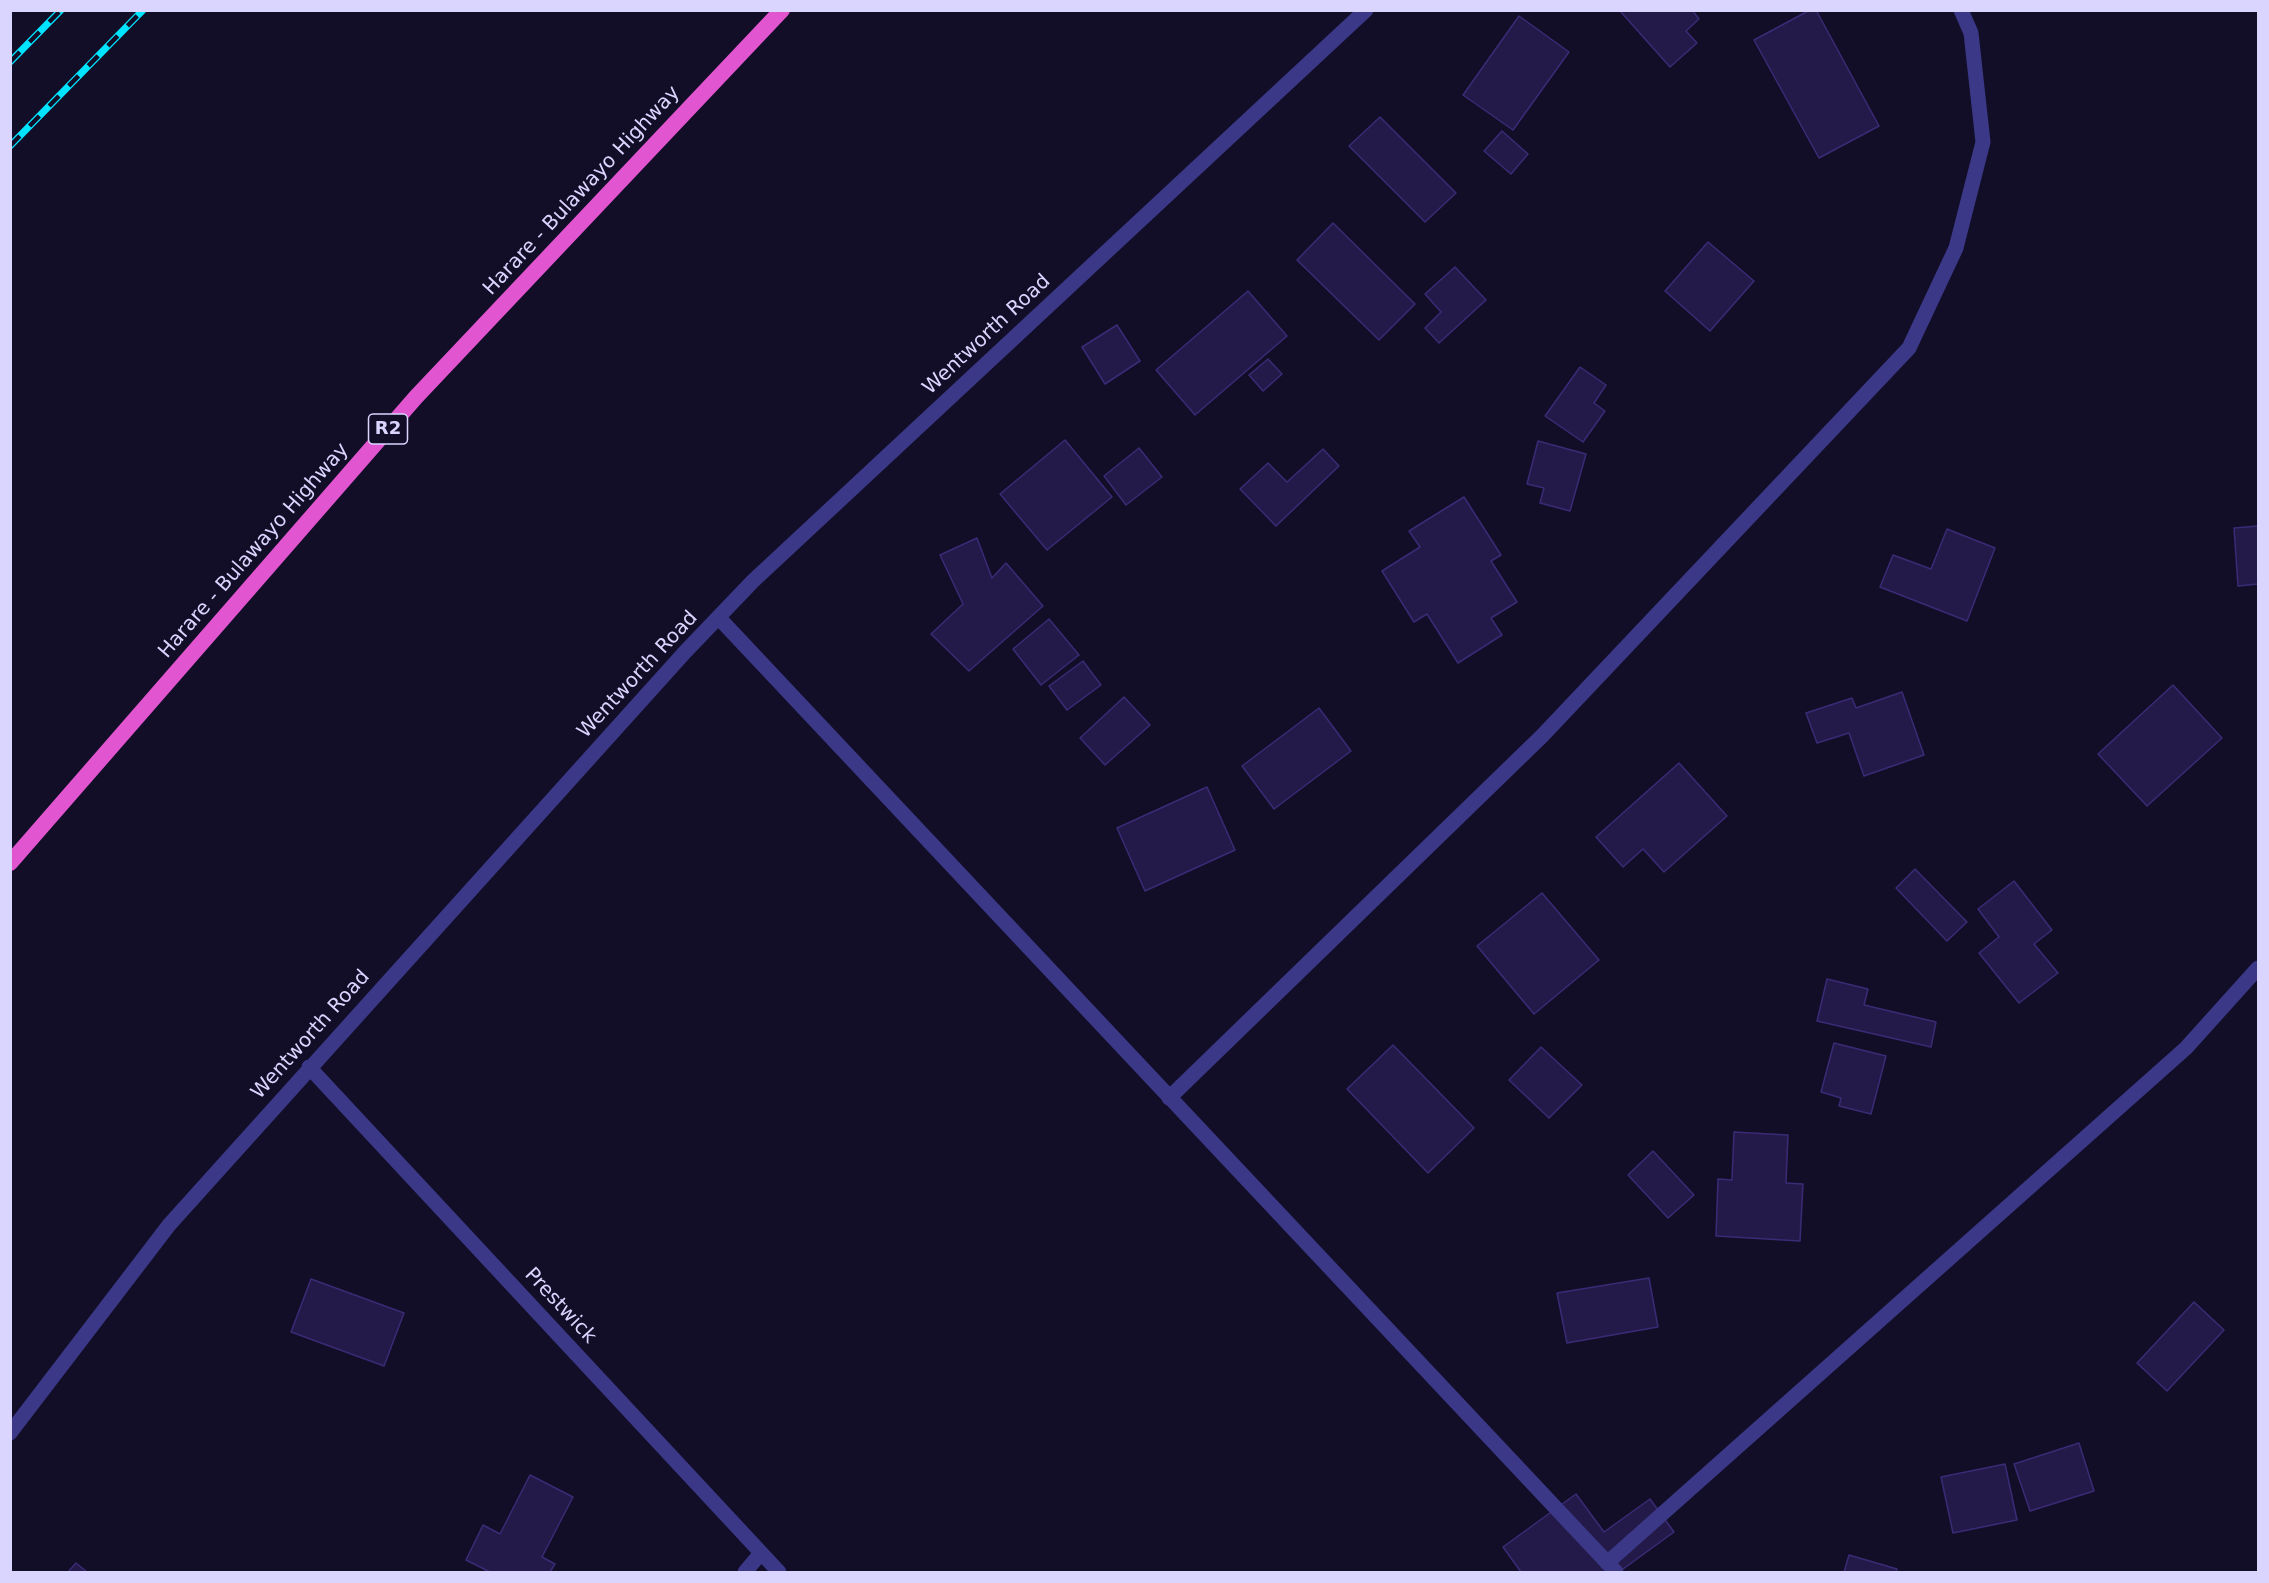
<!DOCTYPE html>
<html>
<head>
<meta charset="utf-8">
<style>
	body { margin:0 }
	#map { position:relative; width:2269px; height:1583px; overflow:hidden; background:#130e27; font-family:"DejaVu Sans",sans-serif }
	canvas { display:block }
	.frame { position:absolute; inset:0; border:12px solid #dad5ff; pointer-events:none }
</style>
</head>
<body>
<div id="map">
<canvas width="2269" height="1583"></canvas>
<div class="frame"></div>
</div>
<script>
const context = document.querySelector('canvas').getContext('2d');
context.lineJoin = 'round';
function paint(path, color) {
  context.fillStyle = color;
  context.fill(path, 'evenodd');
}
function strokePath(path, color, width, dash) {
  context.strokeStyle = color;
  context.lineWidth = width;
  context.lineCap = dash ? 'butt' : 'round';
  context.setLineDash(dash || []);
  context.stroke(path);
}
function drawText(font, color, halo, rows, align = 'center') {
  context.font = font + ' "DejaVu Sans",sans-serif';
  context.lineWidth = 5;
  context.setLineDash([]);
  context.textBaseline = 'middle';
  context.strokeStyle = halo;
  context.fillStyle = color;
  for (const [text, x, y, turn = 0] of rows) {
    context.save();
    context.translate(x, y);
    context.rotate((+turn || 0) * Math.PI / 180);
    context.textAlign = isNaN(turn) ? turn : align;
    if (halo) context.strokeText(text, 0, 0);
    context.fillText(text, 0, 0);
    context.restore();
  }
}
const building = new Path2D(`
	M1692,10l7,9 -13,12 11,12 -27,24 -50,-56z
	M1810,10h6l63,116 -60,32 -65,-118z
	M1519,16l50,36 -56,78 -50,-35z
	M1380,117l76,76 -31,29 -76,-76z
	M1502,131l26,23 -17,20 -27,-23z
	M1333,223l82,81 -36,36 -82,-80z
	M1708,242l46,39 -44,50 -45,-40z
	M1455,267l31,33 -47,43 -14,-15 16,-16 -16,-18z
	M1248,291l39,45 -92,79 -39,-45z
	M1117,325l23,36 -35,23 -23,-37z
	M1268,359l14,15 -19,17 -14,-16z
	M1580,367l26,18 -12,18 11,8 -22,31 -38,-26z
	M1065,440l47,57 -65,53 -47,-56z
	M1538,441l48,13 -16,57 -30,-8 4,-15 -17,-4z
	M1139,448l23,29 -36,28 -22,-29z
	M1323,449l16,17 -63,60 -36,-37 28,-26 19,19z
	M1464,497l37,58 -10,6 26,41 -26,16 11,17 -44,28 -31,-49 -13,8 -32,-51 38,-24 -11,-16z
	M2258,526v58l-20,2 -4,-58z
	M1947,529l48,19 -28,73 -87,-34 13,-32 38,14z
	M977,538l15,40 14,-15 37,43 -74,65 -38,-37 32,-30 -23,-49z
	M1049,619l30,36 -38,30 -28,-36z
	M1083,661l18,24 -34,25 -18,-24z
	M2173,685l49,53 -75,68 -49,-52z
	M1902,692l22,63 -60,21 -15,-43 -32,10 -11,-30 46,-15 4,10z
	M1124,697l26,28 -45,40 -25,-27z
	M1319,708l32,43 -77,58 -32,-43z
	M1679,763l48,53 -63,56 -21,-23 -20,18 -27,-30z
	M1207,787l28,63 -90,41 -28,-63z
	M1915,869l52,53 -20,19 -51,-53z
	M2014,881l38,49 -18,14 24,29 -39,30 -40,-50 20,-16 -21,-28z
	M1542,893l57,67 -65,54 -57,-68z
	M1827,979l41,10 -4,16 72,17 -5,25 -114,-26z
	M1834,1043l52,13 -15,58 -32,-8 2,-8 -20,-6z
	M1393,1045l81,83 -46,45 -81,-84z
	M1541,1047l41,38 -33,33 -40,-38z
	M1734,1132l54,3 -2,48 17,1 -3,57 -84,-5 2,-57 14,1z
	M1653,1151l41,44 -26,23 -40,-43z
	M1649,1278l9,49 -91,16 -10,-50z
	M311,1279l93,34 -20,53 -93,-34z
	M2194,1302l30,28 -57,61 -30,-28z
	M2079,1443l15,48 -64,20 -16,-47z
	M2005,1464l12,56 -64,13 -12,-56z
	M530,1475l43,22 -31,60 13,7 -5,8h-60l-24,-12 17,-35 17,9z
	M1576,1494l28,38 46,-33 24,33 -55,40h-98l-18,-25z
	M1849,1555l48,14 -1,3h-52z
	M76,1563l11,9h-19z`);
paint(building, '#241a49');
strokePath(building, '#3a2b76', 1.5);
strokePath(new Path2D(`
	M719,618l897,954
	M309,1067l470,505
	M1169,1098l373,-362 367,-388 47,-100 27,-106 -12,-109 -10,-23
	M10,1433l159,-208 516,-573 68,-71 613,-571
	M1607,1563l579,-515 72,-80
	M745,1572l16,-19`), '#3b3888', 15);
strokePath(new Path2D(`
	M10,863l406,-466 366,-387`), '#e156d0', 16);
const rail = new Path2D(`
	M10,62l51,-52
	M10,146l133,-136`);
strokePath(rail, '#01e4ff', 7);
strokePath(rail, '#130e27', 4.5, [14]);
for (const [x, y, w] of [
	[388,429,39]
]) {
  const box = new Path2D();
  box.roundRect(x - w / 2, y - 15, w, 30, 4.5);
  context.fillStyle = '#130e27';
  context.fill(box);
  strokePath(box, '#dad5ff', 1.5);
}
drawText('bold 18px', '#dad5ff', null, [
	["R2",388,429]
]);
drawText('20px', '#dad5ff', '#130e27', [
	["Harare - Bulawayo Highway",582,191,-47],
	["Wentworth Road",987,335,-43],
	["Harare - Bulawayo Highway",254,551,-49],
	["Wentworth Road",638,675,-47],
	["Wentworth Road",311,1035,-48],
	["Prestwick",560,1306,47]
]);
</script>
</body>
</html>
